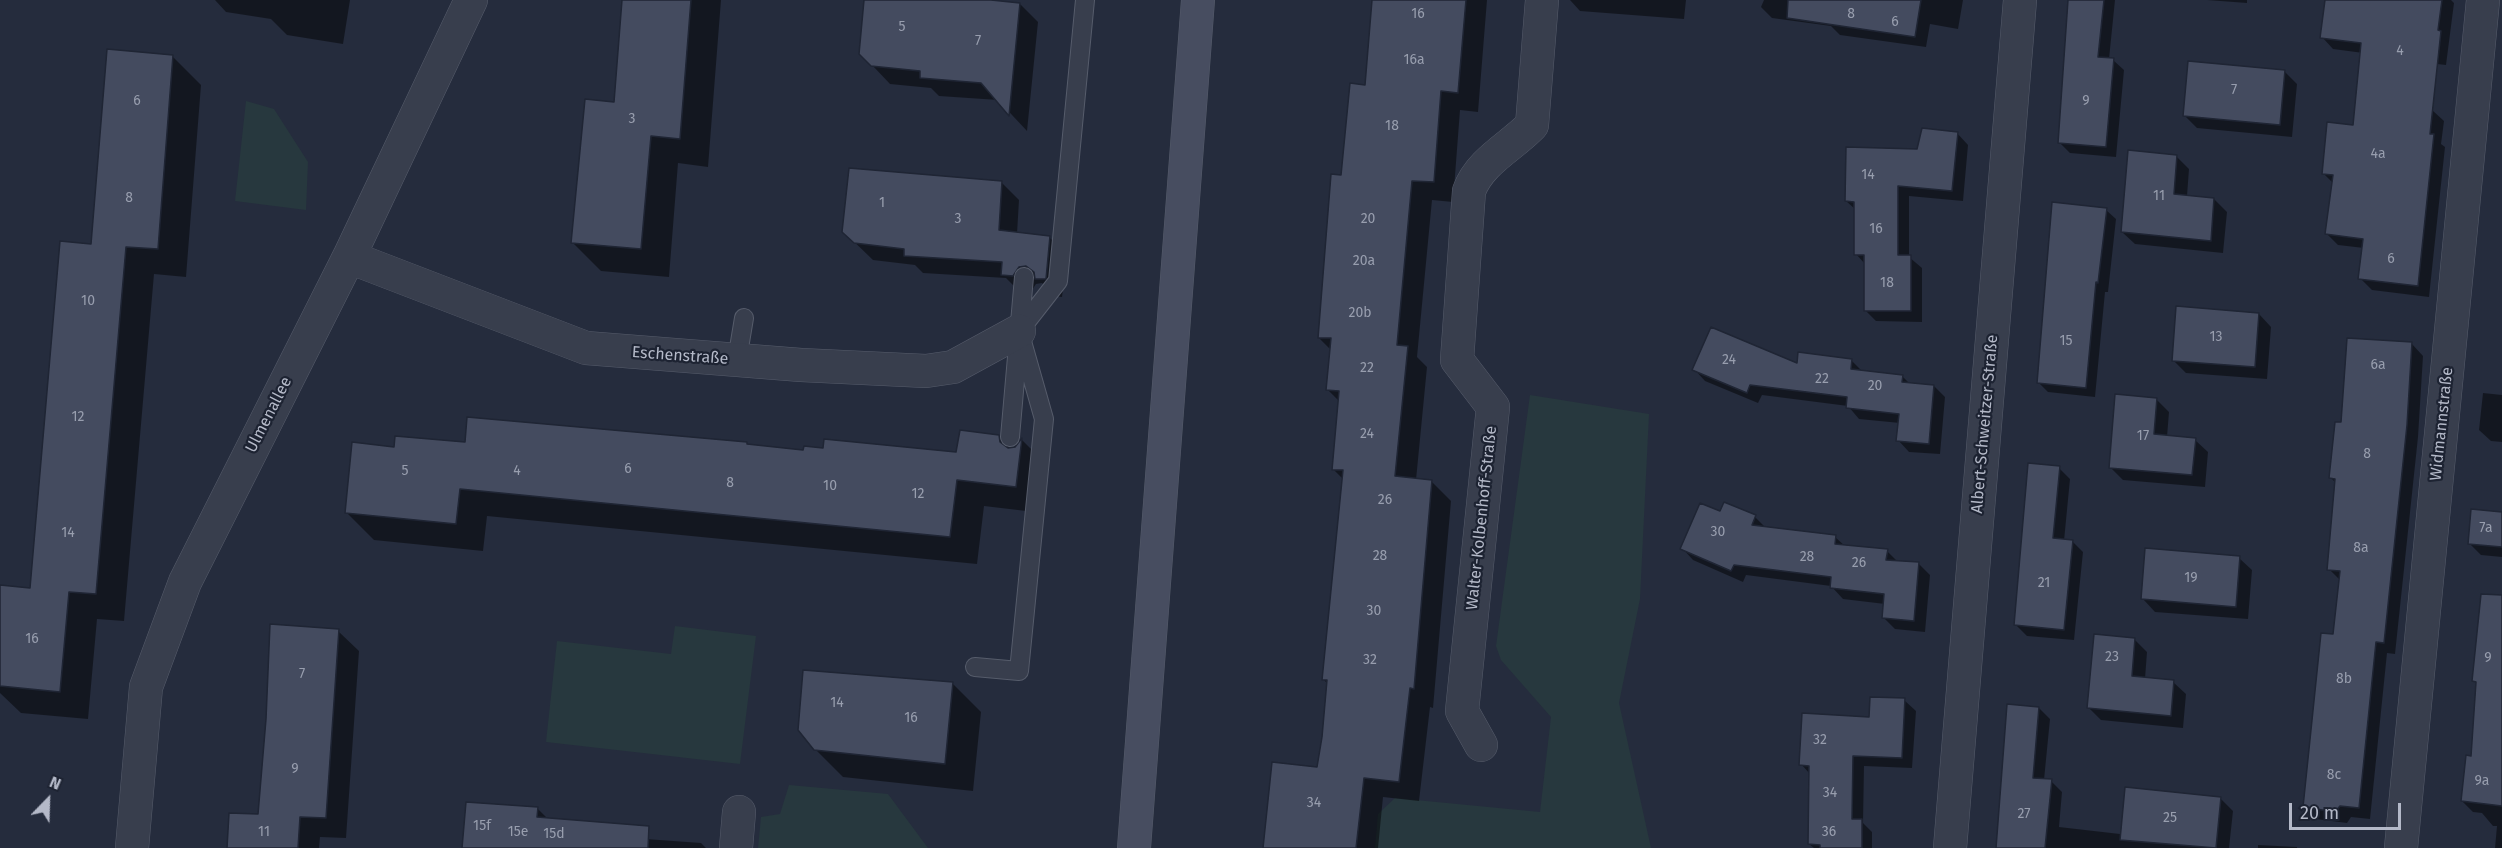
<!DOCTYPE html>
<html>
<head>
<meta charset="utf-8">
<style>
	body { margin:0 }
	#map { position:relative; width:2502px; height:848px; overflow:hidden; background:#252c3d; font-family:"Fira Sans",sans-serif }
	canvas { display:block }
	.north { position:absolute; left:18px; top:770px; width:60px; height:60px; -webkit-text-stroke:4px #1d2332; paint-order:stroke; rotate:23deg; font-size:16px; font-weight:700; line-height:24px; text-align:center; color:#b4b9c8 }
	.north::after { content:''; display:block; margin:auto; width:21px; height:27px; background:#b4b9c8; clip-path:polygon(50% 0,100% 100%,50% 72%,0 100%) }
	.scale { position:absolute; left:2289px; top:803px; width:112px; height:27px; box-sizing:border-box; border:3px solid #b4b9c8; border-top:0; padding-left:8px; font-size:18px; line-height:21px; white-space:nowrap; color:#b4b9c8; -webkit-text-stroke:4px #1d2332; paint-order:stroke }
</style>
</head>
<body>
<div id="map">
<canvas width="2502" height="848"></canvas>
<div class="north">N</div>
<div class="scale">20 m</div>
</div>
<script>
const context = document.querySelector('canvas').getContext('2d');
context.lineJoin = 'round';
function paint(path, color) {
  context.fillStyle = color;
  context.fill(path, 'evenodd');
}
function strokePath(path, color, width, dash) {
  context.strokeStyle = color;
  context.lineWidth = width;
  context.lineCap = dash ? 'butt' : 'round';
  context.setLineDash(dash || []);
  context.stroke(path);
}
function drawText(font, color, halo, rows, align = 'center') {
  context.font = font + ' "Fira Sans",sans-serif';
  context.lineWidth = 4.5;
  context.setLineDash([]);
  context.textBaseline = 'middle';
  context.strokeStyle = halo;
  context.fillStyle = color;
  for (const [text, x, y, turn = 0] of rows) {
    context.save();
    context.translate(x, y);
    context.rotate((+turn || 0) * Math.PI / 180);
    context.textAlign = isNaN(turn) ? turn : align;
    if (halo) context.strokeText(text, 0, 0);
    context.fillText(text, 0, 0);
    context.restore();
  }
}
paint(new Path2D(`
	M246,101l28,8 34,53 -2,48 -71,-9z
	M1530,395l119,19 -9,185 -21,104 32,145h-276l3,-34 17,-16 145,14 11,-95 -50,-57 -5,-14z
	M675,626l81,10 -16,128 -194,-22 11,-101 114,13z
	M789,785l99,9 40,54h-170l3,-31 19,-3z`), '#27383e');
paint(new Path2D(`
	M215,0h135l-7,44 -56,-9 -16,-16 -45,-7z
	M624,0h97l-13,167 -30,-4 -9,114 -68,-6 -29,-29 43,-138z
	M866,0h113l41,4 18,18 -11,109 -29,-31 -59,-4 -8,-8 -41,-4 -18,-19z
	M1373,0h114l-9,112 -18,-2 -7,92 -21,-2 -15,157 10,10 -11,113 15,1 20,20 -18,207 -3,-1 -11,94 -36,-4 -5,51h-113l54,-80 9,-84 -5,-5 20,-200 -10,-10 7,-67 -12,-12 3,-40 -12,-12 23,-161 24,-91z
	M1570,0h116l-2,19 -104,-8z
	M1764,0h199l-5,29 -28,-5 -4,23 -86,-12 -9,-9 -59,-8 -11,-11z
	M2070,0h45l-6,59 4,1 11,10 -8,87 -46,-4 -10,-10z
	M2207,0h40v3z
	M2326,0h125l3,3 -8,62 -72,-8 -3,-3 -38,-5 -11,-12z
	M173,57l28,28 -15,192 -32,-3 -30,347 -27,-2 -9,100 -67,-6 -21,-20v-92l31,-12z
	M2285,72l12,12 -5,53 -95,-9 -13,-13z
	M2432,110l12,11 -3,23 4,3 -16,150 -57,-7 -12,-12 4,-30 -26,-3 -12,-12 7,-50 -10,-10 31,-46z
	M1957,133l11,12 -5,56 -54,-5v61l13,11v54l-46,-1 -11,-11v-46l-9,-10v-44l-10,-9 72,-51z
	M2176,156l13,13 -2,27 27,3 13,13 -4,41 -88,-9 -13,-12z
	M1002,183l17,17 -2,34 33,4 17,17 -5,42 -8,-1 -12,-13 -6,1 -6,9 -10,-1 -14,-14 -83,-5 -8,-8 -42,-5 -29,-28z
	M2106,210l10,9 -8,73h-3l-10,105 -47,-5 -10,-10z
	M2259,314l12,13 -4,52 -81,-6 -13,-13z
	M2412,344l11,12 -5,81 -23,217 -8,-1 -17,166 -19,-2 -4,6 -31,-4 -12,-12 30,-171 6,-56 -11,-11 7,-86 -6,-6 12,-53z
	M1852,361l11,11 39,4 8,8 24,2 11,11 -5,57 -31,-2 -11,-12 2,-17 -41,-4 -11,-13 -86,-11 -4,8 -53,-22 -11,-12z
	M2483,393l19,2v47l-11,-1 -12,-11z
	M2156,399l13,13 -2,25 28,3 13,12 -3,35 -82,-7 -13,-13z
	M998,437l13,12 5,-1 6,-8 27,27 -6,46 -59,-7 -7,58 -490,-48 -4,35 -109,-11 -28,-28 49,-64 71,-4 280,-1 3,3 56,5 153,3z
	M2059,468l11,11 -6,62h8l11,11 -9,88 -47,-4 -11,-11z
	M1721,513l34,4 11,11 69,9 10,9 42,5 11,11 20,1 12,12 -5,57 -30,-3 -11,-11 1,-14 -42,-5 -12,-13 -85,-11 -3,7 -50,-22 -11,-12z
	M2502,513v44l-21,-2 -11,-11z
	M2239,558l13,12 -4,49 -93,-7 -12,-13z
	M338,631l21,20 -13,187 -26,-1 -1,11h-90l30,-32z
	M2502,636v212h-7l2,-22h-4l-11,-13 -9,-1 -11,-11 10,-43 6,-74 -4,-3z
	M2134,639l13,13 -2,27 28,3 13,12 -3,34 -82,-8 -13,-13z
	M953,684l28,28 -8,79 -130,-14 -28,-28z
	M1904,700l12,11 -4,57 -48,-2 -1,57 9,9v16h-58l-5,-4 1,-70 -9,-10 69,-46z
	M2039,708l11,11 -6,61 7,1 11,11 -3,35 61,7 2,2 98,-38 13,13 -4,37h-232z
	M537,808l11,11 70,18 83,6 5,5h-242z
	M2258,845l39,2v1h-39z`), '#0007');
const building = new Path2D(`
	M622,0h69l-11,139 -29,-3 -10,113 -70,-6 14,-144 29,3z
	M864,0h127l29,3 -11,113 -28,-33 -61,-5v-7l-49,-5 -12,-12z
	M1372,0h94l-8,93 -17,-2 -7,91 -22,-1 -15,164 11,1 -13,130 37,4 -18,209 -4,-1 -11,94 -35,-4 -8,70h-93l9,-86 45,5 5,-30 5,-57h-5l21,-210h-11l7,-79 -13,-1 5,-52h-13l13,-164 10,1 9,-92 15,2z
	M1788,0h133l-6,37 -128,-19z
	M2068,0h36l-6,57 16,1 -8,89 -48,-4z
	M2325,0h117l-4,30 3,1 -11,103h4l-16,152 -60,-7 5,-40 -38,-5 8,-59 -11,-1 5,-52 26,3 8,-82 -41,-5z
	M107,49l66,6 -15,194 -32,-2 -30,347 -27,-2 -9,100 -60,-6v-101l30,3 30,-347 31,3z
	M2188,61l97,9 -5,55 -97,-9z
	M1922,128l36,4 -6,59 -54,-5v69h13v56h-47v-56h-10v-53l-9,-1 1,-54 71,2z
	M2128,150l49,5 -3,39 40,4 -3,43 -90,-9z
	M849,168l153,13 -3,49 51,6 -4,43h-11l-1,-7 -8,-6 -7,1 -6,9 -12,-1 1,-13 -98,-6v-7l-50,-6 -12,-11z
	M2052,202l55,6 -9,75 -2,-1 -10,106 -49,-5z
	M2176,306l83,7 -4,54 -83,-6z
	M1711,327l86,36 1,-11 54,7 -1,10 52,6 -1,7 32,3 -5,59 -33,-3 3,-27 -53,-6 1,-11 -97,-12 -3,8 -55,-23z
	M2347,338l65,4 -5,83 -23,218 -8,-1 -17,166 -19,-2 -5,6 -32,-5 18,-174 12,1 7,-63 -13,-1 8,-91 -6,-1 6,-56h6z
	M2115,394l42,4 -3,36 42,4 -4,37 -83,-7z
	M467,417l280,25v2l56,6 1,-4 19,2 1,-9 132,13 4,-22 39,5 1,7 8,6 7,-1 7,-9 -6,49 -59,-7 -7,57 -490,-48 -4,35 -111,-11 7,-71 42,5 1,-11 70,6z
	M2028,463l32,3 -7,72 20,2 -9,90 -50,-5z
	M1724,502l32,13 -4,10 84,10 -1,9 53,5 -2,11 33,2 -5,59 -32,-3 2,-24 -54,-6 1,-11 -97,-12 -3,6 -51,-22 20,-46 20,8z
	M2471,509l31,3v35l-34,-3z
	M2145,548l95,8 -4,51 -95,-8z
	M2481,594l21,1v211l-41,-5 5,-46 5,1 5,-74 -4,-1z
	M270,624l69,5 -13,189 -26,-1 -2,31h-71l2,-35 29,1 8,-95z
	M2094,634l41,4 -3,38 42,4 -3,36 -84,-8z
	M803,670l150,12 -8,82 -131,-14 -16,-20z
	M1870,697l35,1 -3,60 -49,-2 -1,63h10v29h-42v-3l-12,-1 1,-78 -10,-1 3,-52 67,4z
	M2007,704l32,3 -6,71 19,1 -7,69h-49z
	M2125,787l96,10 -5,51 -96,-8z
	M466,802l72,5 -1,10 112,9 -1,22h-186z`);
paint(building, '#444b5f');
strokePath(building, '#1f2534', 1.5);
const lane = new Path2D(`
	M737,360l7,-42
	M1010,437l14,-160
	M975,667l44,4 25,-252 -25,-88 39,-50 27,-281`);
const street = new Path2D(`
	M349,257l237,91 215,17 125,6 27,-4 66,-36
	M1481,745l-19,-34 31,-304 -36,-47 12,-169c11,-30 42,-44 63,-66l10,-125
	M132,848l14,-161 39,-105 164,-325 122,-257
	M736,848l3,-36
	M1950,848l70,-848
	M2401,848l82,-848`);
const secondary = new Path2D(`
	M1134,848l64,-848`);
strokePath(lane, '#565c6b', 20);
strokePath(street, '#565c6b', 34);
strokePath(secondary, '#565c6b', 34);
strokePath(lane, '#383e4d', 18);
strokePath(street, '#383e4d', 33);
strokePath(secondary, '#474d60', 33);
drawText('14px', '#989eae', null, [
	["16",1418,14],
	["8",1851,14],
	["6",1895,22],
	["5",902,27],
	["7",978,41],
	["4",2400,51],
	["16a",1414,60],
	["7",2234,90],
	["6",137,101],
	["9",2086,101],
	["3",632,119],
	["18",1392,126],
	["4a",2378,154],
	["14",1868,175],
	["11",2159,196],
	["8",129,198],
	["1",882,203],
	["3",958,219],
	["20",1368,219],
	["16",1876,229],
	["6",2391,259],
	["20a",1364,261],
	["18",1887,283],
	["10",88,301],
	["20b",1360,313],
	["13",2216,337],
	["15",2066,341],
	["24",1729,360],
	["6a",2378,365],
	["22",1367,368],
	["22",1822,379],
	["20",1875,386],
	["12",78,417],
	["24",1367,434],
	["17",2143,436],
	["8",2367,454],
	["6",628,469],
	["5",405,471],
	["4",517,471],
	["8",730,483],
	["10",830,486],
	["12",918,494],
	["26",1385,500],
	["7a",2486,528],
	["30",1718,532],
	["14",68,533],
	["8a",2361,548],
	["28",1380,556],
	["28",1807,557],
	["26",1859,563],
	["19",2191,578],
	["21",2044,583],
	["30",1374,611],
	["16",32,639],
	["23",2112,657],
	["9",2488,658],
	["32",1370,660],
	["7",302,674],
	["8b",2344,679],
	["14",837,703],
	["16",911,718],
	["32",1820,740],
	["9",295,769],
	["8c",2334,775],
	["9a",2482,781],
	["34",1830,793],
	["34",1314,803],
	["27",2024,814],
	["25",2170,818],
	["15f",482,826],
	["11",264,832],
	["15e",518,832],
	["36",1829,832],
	["15d",554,834]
]);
drawText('16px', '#b4b9c8', '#1d2332', [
	["Eschenstraße",680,356,4],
	["Ulmenallee",269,415,-63],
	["Albert-Schweitzer-Straße",1985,424,-85],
	["Widmannstraße",2442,424,-84],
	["Walter-Kolbenhoff-Straße",1482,518,-84]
]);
</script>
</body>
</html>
